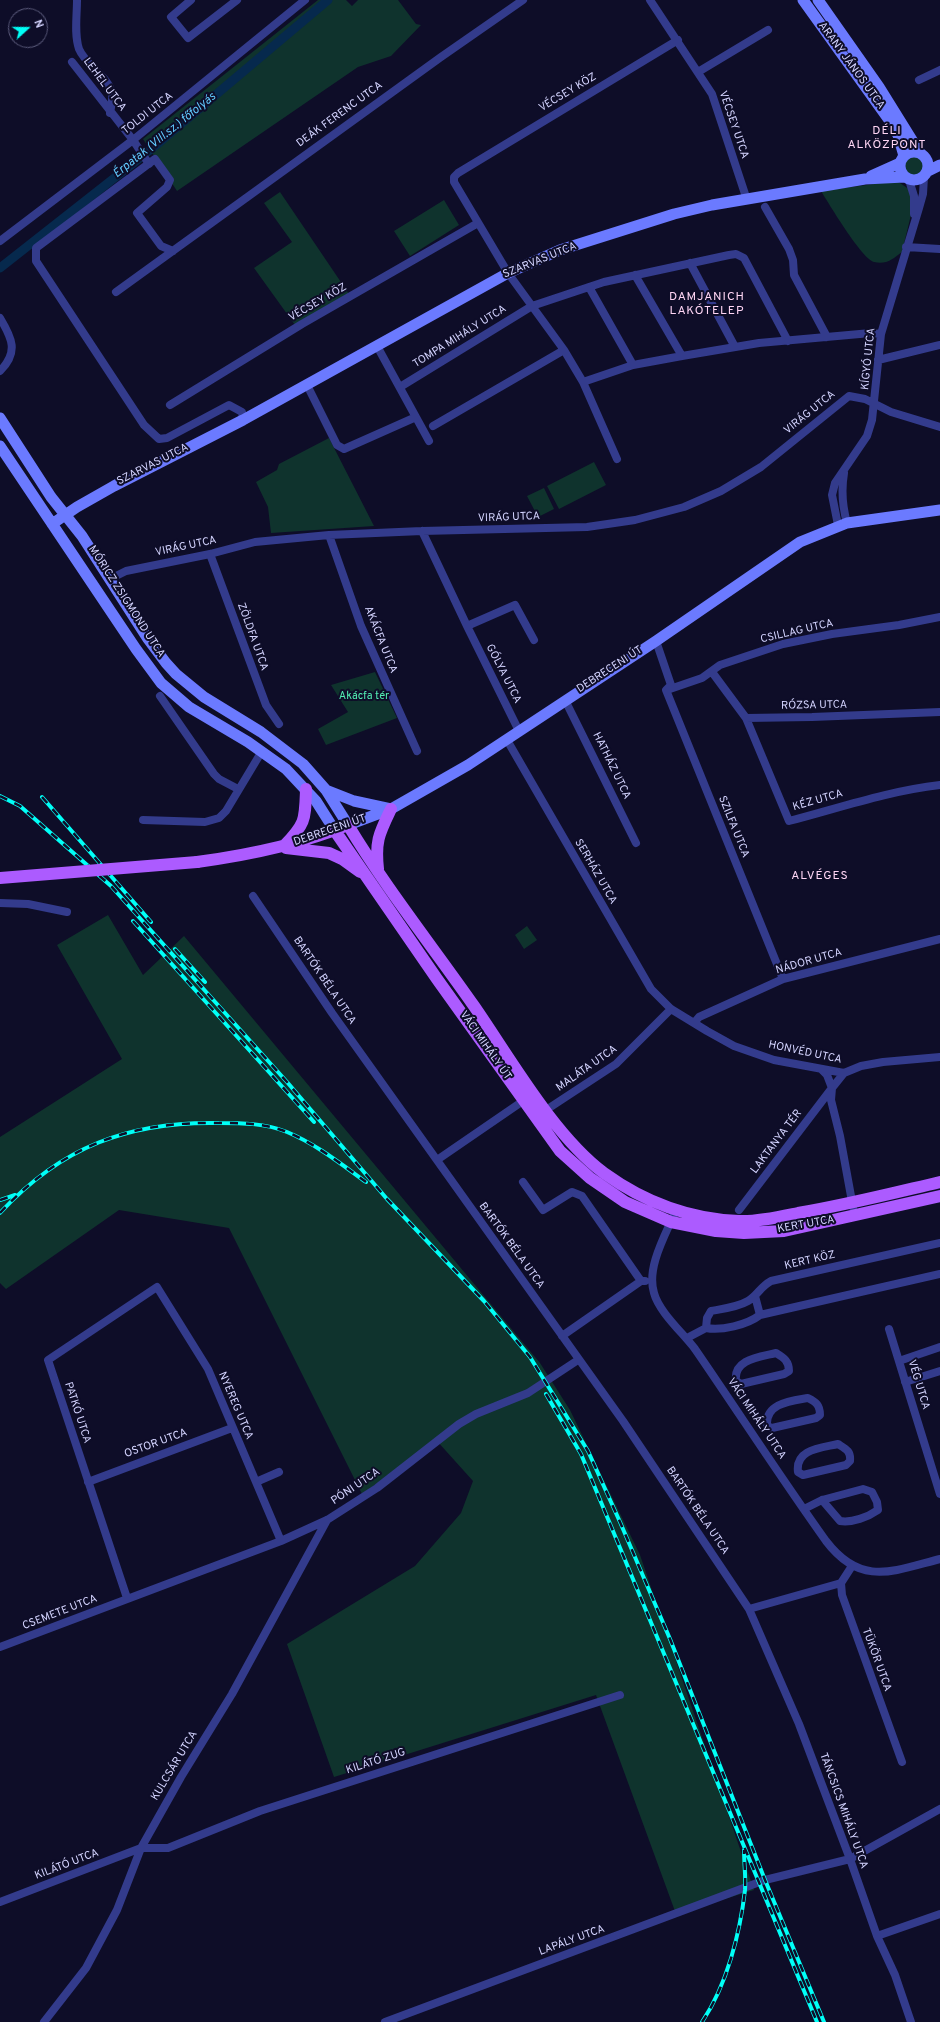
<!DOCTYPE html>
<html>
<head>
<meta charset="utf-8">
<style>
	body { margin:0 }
	#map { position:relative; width:940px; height:2022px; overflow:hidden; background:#0e0d28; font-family:Overpass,sans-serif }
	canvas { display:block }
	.north { position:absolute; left:8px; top:8px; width:40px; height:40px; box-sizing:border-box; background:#0e0d28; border:1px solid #5d5d7e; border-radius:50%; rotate:69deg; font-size:11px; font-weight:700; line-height:16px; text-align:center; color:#d4d4ff }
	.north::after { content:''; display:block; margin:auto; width:14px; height:18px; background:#00fff7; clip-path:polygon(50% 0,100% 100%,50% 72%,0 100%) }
</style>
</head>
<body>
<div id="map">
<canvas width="940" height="2022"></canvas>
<div class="north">N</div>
</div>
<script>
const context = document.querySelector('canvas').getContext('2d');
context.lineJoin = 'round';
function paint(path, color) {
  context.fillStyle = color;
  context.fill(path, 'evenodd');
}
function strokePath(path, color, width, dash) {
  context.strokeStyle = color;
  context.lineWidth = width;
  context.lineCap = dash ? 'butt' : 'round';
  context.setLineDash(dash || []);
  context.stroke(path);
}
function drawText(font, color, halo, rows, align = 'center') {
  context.font = font + ' Overpass,sans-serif';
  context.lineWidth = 4;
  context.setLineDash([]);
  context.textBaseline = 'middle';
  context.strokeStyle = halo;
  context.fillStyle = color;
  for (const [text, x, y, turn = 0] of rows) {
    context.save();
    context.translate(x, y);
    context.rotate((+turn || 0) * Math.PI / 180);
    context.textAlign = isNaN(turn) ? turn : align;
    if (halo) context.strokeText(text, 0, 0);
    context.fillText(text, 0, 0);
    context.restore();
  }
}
paint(new Path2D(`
	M318,0h28l6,6 6,-6h40l18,24 5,1 -30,31 -33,11 -181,124 -34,-52z
	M905 166a10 10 0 1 1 20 0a10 10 0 1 1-20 0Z
	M897,181l19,13 -14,58c-9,7 -16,13 -28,10 -12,-3 -45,-58 -53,-71z
	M280,192l71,105 -56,28 -41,-57 38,-26 -28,-39z
	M444,200l15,25 -49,31 -16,-25z
	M329,438l45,88 -103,7 -3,-26 -12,-25 21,-12 2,-6z
	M594,462l12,23 -47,24 -12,-23z
	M544,488l10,21 -16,8 -11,-21z
	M375,672l22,46 -71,27 -8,-16 30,-17 -17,-27z
	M108,915l35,60 41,-39 356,427 30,47 70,145 114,335 -78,24 -80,-219 -262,82 -47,-133 128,-78 46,-53 12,-32 -36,-40 -75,53 -133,-266 -110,-18 -113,79 -6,-6v-146l122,-78 -65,-114z
	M527,926l10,14 -13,9 -9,-14z`), '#0f332d');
strokePath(new Path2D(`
	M0,268l155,-122 173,-146`), '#06294d', 9);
strokePath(new Path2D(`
	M77,0c0,16 -3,34 2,49 7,17 30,27 33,45 1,6 -1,13 -2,19
	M191,0l-20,17 17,21 49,-38
	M650,0l62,94 35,106
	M72,62l61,78 16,24
	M698,72l70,-42
	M919,80l21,-10
	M909,180l5,16v18
	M765,207l24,42 4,11 1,15 33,62
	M0,241l133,-101 172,-140
	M906,247l34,2
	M173,251l-12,-5 -24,-33 30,-26 3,-7 -15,-21 -119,89v13l108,164 15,14 8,-1 62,-33 13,7 1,8
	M690,263l45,84
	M635,275l47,81
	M589,287l44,78
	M116,292l325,-235 82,-57
	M0,318c12,20 19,34 0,53
	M377,346l52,95
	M878,360l62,-15
	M583,382l50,-17 49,-9 77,-13 112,-10 10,1
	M307,385l30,60 7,4 72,-32
	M400,387l132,-81 72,-24 125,-27 7,-1 8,4 44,83
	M170,405l132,-81 176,-101
	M433,426l131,-76
	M617,459l-34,-77 -19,-32 -56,-77 -54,-91v-5l4,-4 220,-133
	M844,473c-3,18 -2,32 3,50
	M838,525l-6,-30 3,-12 32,-47 5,-16 9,-86 38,-126 4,-14 1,-17
	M422,531l45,95 52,105
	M329,535l32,91 56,125
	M210,554l56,151 13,19
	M110,579l16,-8 84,-17 45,-12 74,-7 93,-4 165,-4 48,-7 49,-13 37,-16 40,-24 88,-71 16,3 26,13 49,15
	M467,626l48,-21 19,35
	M656,641l15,44
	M712,672l34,46 66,-1 128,-5
	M671,685l-5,5 117,289
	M667,690l35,-12 18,-13 63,-21 49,-10 67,-9 41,-8
	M160,696l54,78 5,5 19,10
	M565,700l71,143
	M746,718l43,103c50,-13 99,-30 151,-36
	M507,740l144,249 20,20 36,22 27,15 40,14 70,13 17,-7 22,-4 57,-5
	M143,820l62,2 14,-4 7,-7 36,-60
	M253,896l79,117 291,408 126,188 50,115 51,135 27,77 18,39 16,47
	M0,903l28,1 39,8
	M694,1023l5,-6 84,-38 157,-40
	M844,1073l-12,15 -1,12 9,36 13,71
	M546,1110l70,-46 55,-55
	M437,1160l86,-59
	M523,1182l20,28 29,-18 10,4 59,85
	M676,1210c-10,24 -30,57 -22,83 5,19 29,40 41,56 44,64 86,129 131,192 35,46 67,30 114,18
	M739,1210l93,-122 -5,-13 -6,-6
	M755,1296l5,19
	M706,1328l1,-10 4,-7c11,-2 27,-4 37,-10 10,-6 12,-14 23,-20l169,-38
	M889,1329l51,165
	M562,1336l79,-55h4
	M687,1338l19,-10c15,3 41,-3 54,-13l180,-41
	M776,1353c8,5 13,8 13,18l-5,3 -43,10 -5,-3c-3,-22 24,-24 40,-28z
	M899,1361l41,-14
	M905,1382l35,-11
	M808,1398c8,4 12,7 12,17l-4,3 -44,10 -5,-2c-2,-23 24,-25 41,-28z
	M838,1444c8,5 13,7 12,17l-4,4 -43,10 -5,-3c-3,-23 23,-24 40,-28z
	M88,1482l144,-54
	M256,1482l23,-10
	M804,1509l18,-9 41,-11 9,3 5,10 1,8c-10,7 -26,13 -38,11l-18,-21
	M852,1566l-11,17 1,12 60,167
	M127,1598l-79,-238 109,-73 51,82 73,172
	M749,1609l92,-26
	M0,1647l281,-106 46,-21 50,-32 82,-64 17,-10 52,-21 50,-33
	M0,1902l141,-54h27l92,-37 360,-116
	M877,1936l63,-22
	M44,2022l42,-54 31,-58 24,-62 40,-71 51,-83 95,-174
	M385,2022l380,-142 85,-21 90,-50`), '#333b8c', 8);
strokePath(new Path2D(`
	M803,0l89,124 6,11 6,21
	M818,0l61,87 41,66
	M900 166a14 14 0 1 1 28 0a14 14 0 1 1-28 0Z
	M928,171l12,-6
	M871,176l29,-13
	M0,418l51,79 31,39 66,103 18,24 10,11 28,23 57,35 42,32 23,26 22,35 43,-16 77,-44 188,-124 144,-99 47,-19 93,-13
	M0,446l136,203 25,34 28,24 59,35 38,27 30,32 19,30
	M52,524l25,-17 37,-21 129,-66 265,-147 52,-23 114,-36 38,-9 153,-26 39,-2
	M326,790l28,11 37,8`), '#6b7aff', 11);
strokePath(new Path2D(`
	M335,831l102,148 123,172 30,27 35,24 46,20 45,9 28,2 40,-2 156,-35
	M284,846c22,-23 21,-26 22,-57
	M286,848l43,5 13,6 18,13
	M197,862c52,-7 102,-17 151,-37 38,63 84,121 126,181 36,52 80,130 130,167 40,29 86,46 135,48 19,1 40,-4 59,-8 48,-8 95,-20 142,-31
	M378,869c-3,-28 1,-35 13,-60`), '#ac5bff', 12);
const rail = new Path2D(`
	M0,796l20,10 91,80 176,196 100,117 97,102 46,56 58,94 32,71 50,117 95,241 59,142
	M42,797l109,125
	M133,921l181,201
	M175,949l30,33
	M0,1200l15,-5
	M0,1213c61,-66 129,-92 219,-90 22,0 46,0 68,9 29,12 54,32 79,50
	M546,1394l35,60 236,568
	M702,2022c25,-37 38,-89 43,-132 1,-13 -1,-27 -1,-40`);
strokePath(rail, '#00fff7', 4);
strokePath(rail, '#0e0d28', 2.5, [8]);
strokePath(new Path2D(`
	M0,878l197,-16`), '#ac5bff', 12);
drawText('11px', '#d4d4ff', '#0e0d28', [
	["ARANY JÁNOS UTCA",851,66,54],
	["LEHEL UTCA",104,85,53],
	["VÉCSEY KÖZ",568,93,-31],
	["TOLDI UTCA",148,114,-38],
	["DEÁK FERENC UTCA",340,115,-36],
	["VÉCSEY UTCA",733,125,71],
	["SZARVAS UTCA",540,261,-22],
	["VÉCSEY KÖZ",318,303,-30],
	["TOMPA MIHÁLY UTCA",460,337,-32],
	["KÍGYÓ UTCA",869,359,-84],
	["VIRÁG UTCA",810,413,-39],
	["SZARVAS UTCA",153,465,-27],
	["VIRÁG UTCA",509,518,-2],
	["VIRÁG UTCA",186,547,-12],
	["MÓRICZ ZSIGMOND UTCA",126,602,57],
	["CSILLAG UTCA",797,632,-13],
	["ZÖLDFA UTCA",252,637,70],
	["AKÁCFA UTCA",380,640,68],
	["DEBRECENI ÚT",610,670,-33],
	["GÓLYA UTCA",503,674,63],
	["RÓZSA UTCA",814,706,-1],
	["HATHÁZ UTCA",611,766,64],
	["KÉZ UTCA",818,801,-16],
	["SZILFA UTCA",733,827,68],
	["DEBRECENI ÚT",330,831,-19],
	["SERHÁZ UTCA",595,872,60],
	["NÁDOR UTCA",809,962,-16],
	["BARTÓK BÉLA UTCA",324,981,56],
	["VÁCI MIHÁLY ÚT",485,1046,55],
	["HONVÉD UTCA",805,1053,12],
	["MALÁTA UTCA",587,1069,-35],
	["LAKTANYA TÉR",777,1142,-53],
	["KERT UTCA",806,1225,-10],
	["BARTÓK BÉLA UTCA",511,1246,54],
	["KERT KÖZ",810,1261,-13],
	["VÉG UTCA",918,1385,73],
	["NYEREG UTCA",235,1406,67],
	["PATKÓ UTCA",77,1413,72],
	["VÁCI MIHÁLY UTCA",756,1419,56],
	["OSTOR UTCA",156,1444,-20],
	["PÓNI UTCA",356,1487,-34],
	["BARTÓK BÉLA UTCA",697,1511,56],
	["CSEMETE UTCA",60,1613,-21],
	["TÜKÖR UTCA",876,1660,70],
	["KILÁTÓ ZUG",376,1762,-18],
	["KULCSÁR UTCA",175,1766,-59],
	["TÁNCSICS MIHÁLY UTCA",843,1811,70],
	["KILÁTÓ UTCA",67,1865,-21],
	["LAPÁLY UTCA",572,1941,-20]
]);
drawText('11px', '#52edb2', '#0e0d28', [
	["Akácfa tér",364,697]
]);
context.letterSpacing = '1px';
drawText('12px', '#ffd6f5', '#0e0d28', [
	["DÉLI",887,132],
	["ALKÖZPONT",887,146],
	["DAMJANICH",707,298],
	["LAKÓTELEP",707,312],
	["ALVÉGES",820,877]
]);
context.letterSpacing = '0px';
drawText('italic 12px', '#62cbff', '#0e0d28', [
	["Érpatak (VIII.sz.) főfolyás",165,136,-39]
]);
</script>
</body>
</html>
